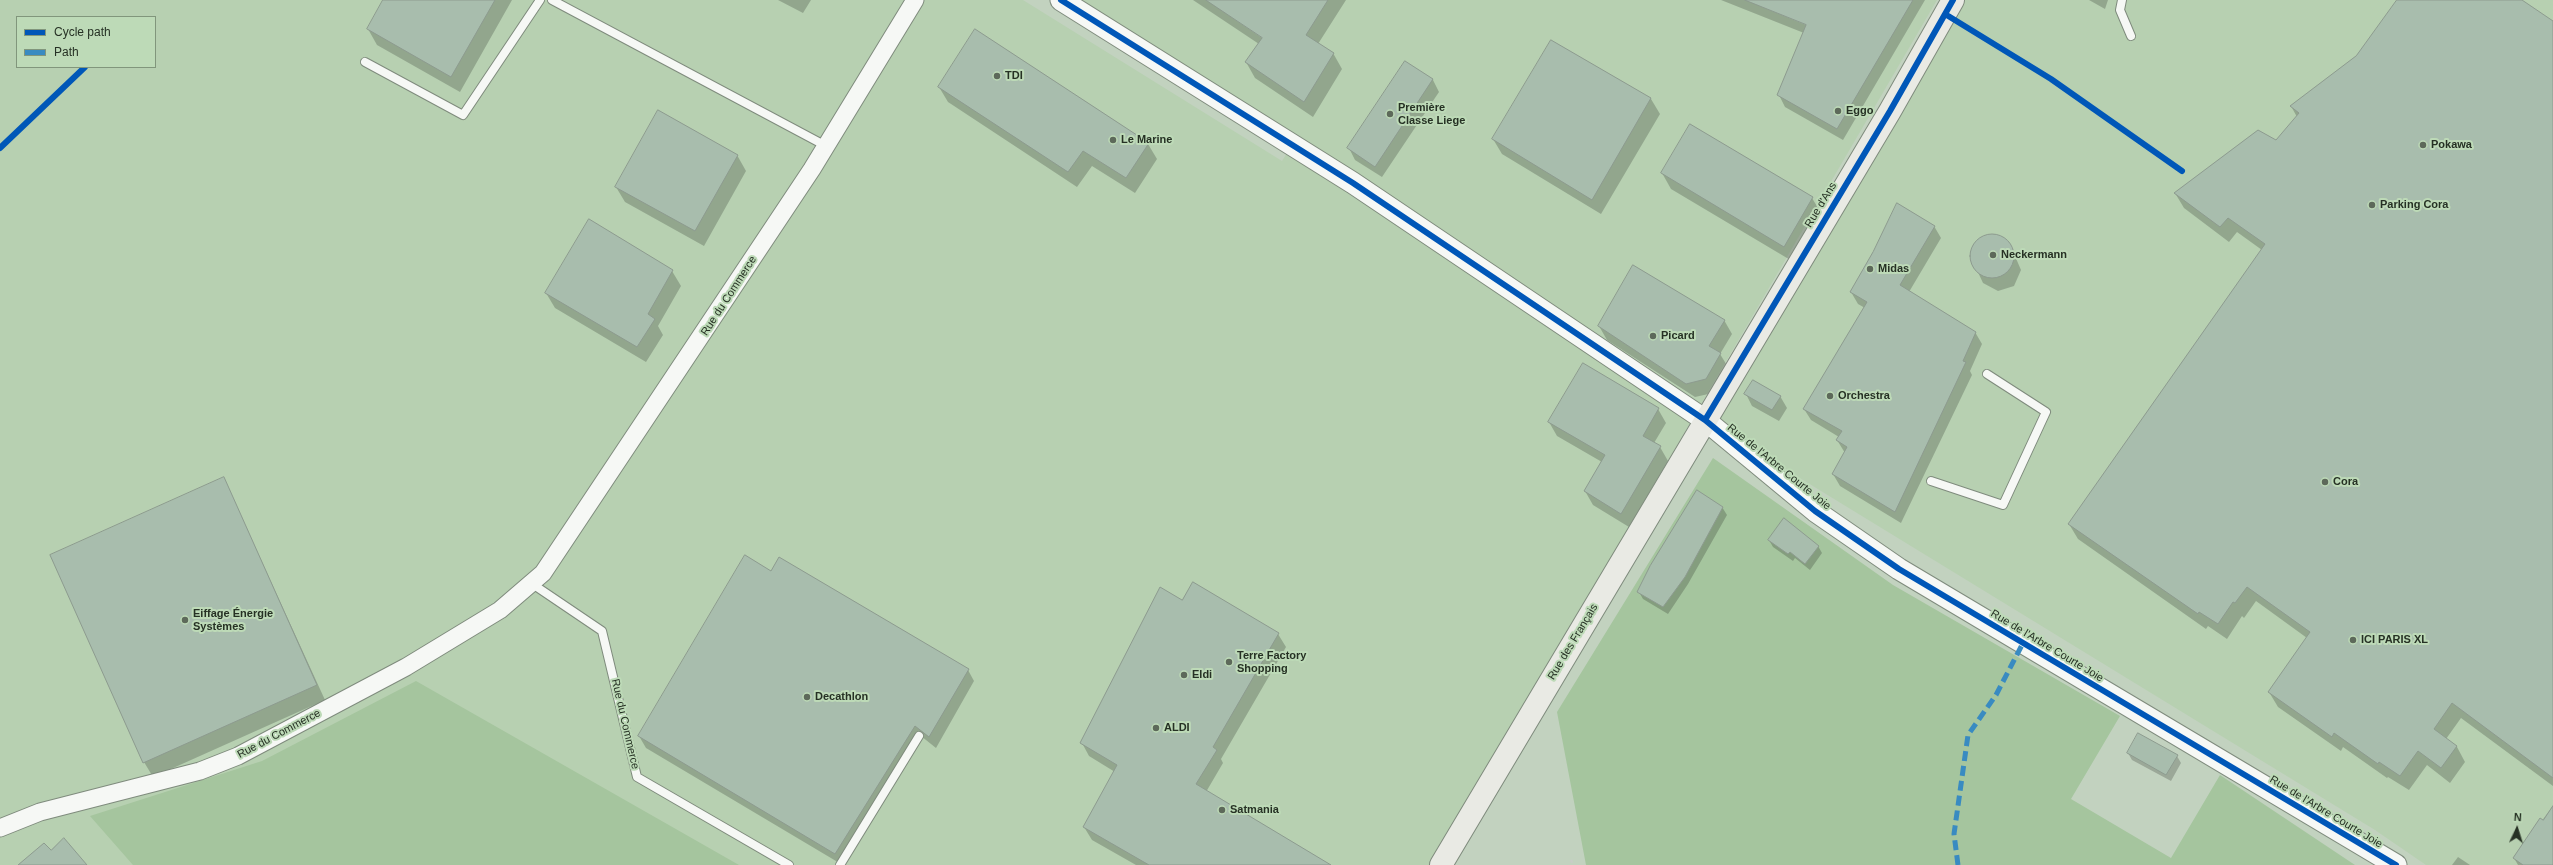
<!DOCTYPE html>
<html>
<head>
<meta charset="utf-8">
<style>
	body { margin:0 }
	#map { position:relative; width:2553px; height:865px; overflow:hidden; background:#c2d2bf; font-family:Arial,sans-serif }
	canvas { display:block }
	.legend { position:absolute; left:16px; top:16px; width:140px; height:52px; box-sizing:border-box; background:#bddab7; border:1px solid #81967c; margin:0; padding:5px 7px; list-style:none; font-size:12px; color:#263124 }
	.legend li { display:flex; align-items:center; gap:8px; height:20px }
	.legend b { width:20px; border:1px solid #81967c }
	.north { position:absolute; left:2497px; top:809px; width:40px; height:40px; -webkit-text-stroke:3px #bddab7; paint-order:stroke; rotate:4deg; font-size:11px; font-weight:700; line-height:16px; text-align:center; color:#263124 }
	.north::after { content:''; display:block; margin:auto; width:14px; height:18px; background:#263124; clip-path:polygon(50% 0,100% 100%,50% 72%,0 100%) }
</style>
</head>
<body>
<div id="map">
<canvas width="2553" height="865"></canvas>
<ul class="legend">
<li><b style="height:5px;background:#0057b8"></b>Cycle path</li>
<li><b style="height:5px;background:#398bc1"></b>Path</li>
</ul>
<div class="north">N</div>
</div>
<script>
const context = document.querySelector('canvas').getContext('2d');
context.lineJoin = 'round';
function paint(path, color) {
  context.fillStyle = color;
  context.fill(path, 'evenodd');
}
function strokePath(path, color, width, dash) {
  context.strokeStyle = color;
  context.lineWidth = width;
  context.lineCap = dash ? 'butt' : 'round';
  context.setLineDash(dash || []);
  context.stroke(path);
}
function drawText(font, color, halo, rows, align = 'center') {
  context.font = font + ' Arial,sans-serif';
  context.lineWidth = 4;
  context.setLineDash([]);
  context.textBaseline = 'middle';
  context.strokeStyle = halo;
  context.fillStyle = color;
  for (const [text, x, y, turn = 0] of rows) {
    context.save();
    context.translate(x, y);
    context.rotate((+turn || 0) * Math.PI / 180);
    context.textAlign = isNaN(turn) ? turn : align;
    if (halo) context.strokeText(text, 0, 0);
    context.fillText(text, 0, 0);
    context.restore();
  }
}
paint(new Path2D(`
	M0,0h1023l259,161 16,-25 -242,-136h881l-505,865h-1432zM17,17h138v50h-138z
	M1962,0h591v865h-127l-51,-35 -670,-410z`), '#b7d0b1');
paint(new Path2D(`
	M1713,458l180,127 227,131 -49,83 100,59 49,-83 135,90h-769l-29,-153z
	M416,681l323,184h-606l-43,-49 172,-55z`), '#a5c59e');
paint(new Path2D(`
	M385,0h127l-52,92 -83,-47 -9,-16z
	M778,0h33l-8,13z
	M1193,0h153l-28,44 15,9 9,16 -29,48 -58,-39 -9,-16 13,-18z
	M1721,0h204l-82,140 -58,-33 -6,-12 25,-62z
	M2089,0h19l-3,9z
	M2398,0h123l32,22v764l-92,-68 -15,21 11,8 8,15 -15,21 -23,-18 -18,25 -21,-13 -1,1 -44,-31 -2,4 -63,-44 -9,-15 38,-54 -51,-37 -12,17 -2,-2 -15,23 -19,-13 -2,3 -128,-90 -9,-15 193,-274 -25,-18 -8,10 -45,-34 -9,-15 101,-51 21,-25 -6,-11 66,-49z
	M1551,41l100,58 9,15 -59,100 -99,-60 -9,-15z
	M1405,62l28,18 6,12 -57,85 -27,-17 -6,-12z
	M939,87l209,57 9,15 -22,34 -43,-27 -15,21 -129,-85z
	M737,155l9,16 -42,75 -79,-44 -9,-15z
	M1662,173l150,25 9,15 -29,48 -121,-72z
	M1934,226l7,12 -32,54 66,40 7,12 -12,27 2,4 -71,148 -61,-37 -7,-12 12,-21 -8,-13 2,-3 -28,-17 -7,-11 61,-101 -7,-4 -7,-12z
	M1994,234l15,8 12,28 -7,16 -16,5 -15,-8 -13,-28 7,-15z
	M672,271l9,15 -23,40 5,9 -17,27 -91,-54 -9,-15z
	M1724,320l8,14 -12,20 8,13 -15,26 -18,4 -88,-57 -8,-14z
	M1746,394l34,2 7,12 -8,13 -27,-15z
	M1658,409l8,14 -12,20 6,4 8,14 -39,66 -36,-22 -8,-14 17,-29 -45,-26 -8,-14z
	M224,479l101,221 -172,77 -9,-15z
	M1722,507l5,8 -39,69 -20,30 -25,-15 -4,-7z
	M1769,540l49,6 4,7 -12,17 -15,-12 -2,3 -20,-14z
	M771,572l197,98 6,11 -38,67 -15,-12 -80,128 -195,-116 -7,-12z
	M1182,602l96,32 8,13 -65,112 2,4 -17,29 123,73h-193l-44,-25 -8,-13 31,-55 -26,-16 -7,-13z
	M2128,753l49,3 4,7 -10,18 -39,-21z
	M2553,806v59h-35l-4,-7z
	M2458,857l12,8h-18z`), '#0003');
const building = new Path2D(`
	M383,0h112l-44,77 -84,-48z
	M1206,0h122l-22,35 28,18 -30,49 -59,-40 17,-24z
	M1745,0h168l-76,129 -60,-34 29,-70z
	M2397,0h125l31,21v757l-101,-75 -18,26 23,17 -16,22 -23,-17 -18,25 -21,-14 -1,2 -44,-31 -2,4 -64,-45 42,-60 -63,-45 -12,16 -2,-1 -15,22 -19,-12 -1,2 -130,-90 197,-280 -37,-26 -8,9 -46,-34 84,-63 18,10 23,-27 -9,-7 66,-50z
	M975,29l174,114 -23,35 -43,-27 -15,21 -130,-85z
	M1551,40l100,58 -59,102 -100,-61z
	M1405,61l28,18 -58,88 -28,-19z
	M658,110l80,45 -43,76 -80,-44z
	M1690,124l123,73 -29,50 -123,-74z
	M1897,203l38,23 -35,59 76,47 -13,29 3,1 -71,150 -63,-38 15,-27 -11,-7 6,-9 -39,-22 64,-107 -17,-10 23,-40z
	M589,219l84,51 -25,44 7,5 -18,28 -92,-54z
	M1970 256a22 22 0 1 1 44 0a22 22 0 1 1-44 0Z
	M1633,265l92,55 -16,26 12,7 -15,26 -20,5 -88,-58z
	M1583,363l76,45 -16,28 18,10 -40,68 -37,-23 21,-36 -57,-33z
	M1753,380l28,16 -9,14 -28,-16z
	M224,477l93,208 -174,78 -93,-208z
	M1697,490l26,17 -38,70 -22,30 -26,-15 13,-26z
	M1784,518l35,28 -14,18 -15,-12 -2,2 -20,-14z
	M745,555l26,16 8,-14 190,112 -40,68 -14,-11 -80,128 -197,-118z
	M1193,582l86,51 -66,114 4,3 -21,34 135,81h-182l-66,-38 34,-62 -37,-22 80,-156 22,13z
	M2138,733l40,22 -12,20 -39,-22z
	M2553,806v59h-30l-10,-7 27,-40 3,2z
	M64,838l23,27h-69l26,-22 7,7z`);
paint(building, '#a8bdad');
strokePath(building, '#8d9b8f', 1);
const service = new Path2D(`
	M552,0l274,146
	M2122,0l-2,10 11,26
	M365,62l98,53 77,-115
	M1931,481l72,24 43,-93 -59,-38
	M531,583l71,48 35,146 152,88
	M840,865l79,-129`);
const minor = new Path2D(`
	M0,828l40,-16 160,-41 38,-15 168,-89 94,-57 43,-37 269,-404 103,-169`);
const tertiary = new Path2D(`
	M1061,0l292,183 352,237 110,91 84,58 497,296`);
const secondary = new Path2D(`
	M1441,865l449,-754 63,-111`);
strokePath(service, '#7f8b7d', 10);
strokePath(minor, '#7f8b7d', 19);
strokePath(tertiary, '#7f8b7d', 23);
strokePath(secondary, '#7f8b7d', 24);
strokePath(new Path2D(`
	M1571,860l2,5`), '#c8cdc7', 2.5, [3, 3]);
strokePath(service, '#f6f8f5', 8);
strokePath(minor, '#f6f8f5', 17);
strokePath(tertiary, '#f6f8f5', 21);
strokePath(secondary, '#e9eae4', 22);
strokePath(new Path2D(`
	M1958,865l-4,-31 14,-99 28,-40 27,-52`), '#398bc1', 5, [10, 5]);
strokePath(new Path2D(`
	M1061,0l292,183 352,237 110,91 84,58 497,296
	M1945,14l106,65 131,92
	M0,148l85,-81
	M1705,420l185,-309 63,-111`), '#0057b8', 6);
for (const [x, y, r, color] of [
	[997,76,4,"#5d695a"],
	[1838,111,4,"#5d695a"],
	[1390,114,4,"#5d695a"],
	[1113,140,4,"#5d695a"],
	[2423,145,4,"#5d695a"],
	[2372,205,4,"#5d695a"],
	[1993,255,4,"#5d695a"],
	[1870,269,4,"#5d695a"],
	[1653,336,4,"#5d695a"],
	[1830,396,4,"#5d695a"],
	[2325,482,4,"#5d695a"],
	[185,620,4,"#5d695a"],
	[2353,640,4,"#5d695a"],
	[1229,662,4,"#5d695a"],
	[1184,675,4,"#5d695a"],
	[807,697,4,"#5d695a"],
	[1156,728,4,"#5d695a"],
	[1222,810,4,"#5d695a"]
]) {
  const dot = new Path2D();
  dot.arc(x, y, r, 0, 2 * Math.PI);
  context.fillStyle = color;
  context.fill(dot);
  strokePath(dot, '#bddab7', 1.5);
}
drawText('bold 11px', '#263124', '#bddab7', [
	["TDI",1005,76],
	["Première",1398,108],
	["Classe Liege",1398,121],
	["Eggo",1846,111],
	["Le Marine",1121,140],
	["Pokawa",2431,145],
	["Parking Cora",2380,205],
	["Neckermann",2001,255],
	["Midas",1878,269],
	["Picard",1661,336],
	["Orchestra",1838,396],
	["Cora",2333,482],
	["Eiffage Énergie",193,614],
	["Systèmes",193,627],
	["ICI PARIS XL",2361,640],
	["Terre Factory",1237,656],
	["Shopping",1237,669],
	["Eldi",1192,675],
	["Decathlon",815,697],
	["ALDI",1164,728],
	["Satmania",1230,810]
], 'left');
drawText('11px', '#263124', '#bddab7', [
	["Rue d'Ans",1821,205,-59],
	["Rue du Commerce",729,296,-57],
	["Rue de l'Arbre Courte Joie",1779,467,39],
	["Rue des Français",1573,642,-59],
	["Rue de l'Arbre Courte Joie",2047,646,31],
	["Rue du Commerce",625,724,77],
	["Rue du Commerce",279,734,-28],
	["Rue de l'Arbre Courte Joie",2326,812,31]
]);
</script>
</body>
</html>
